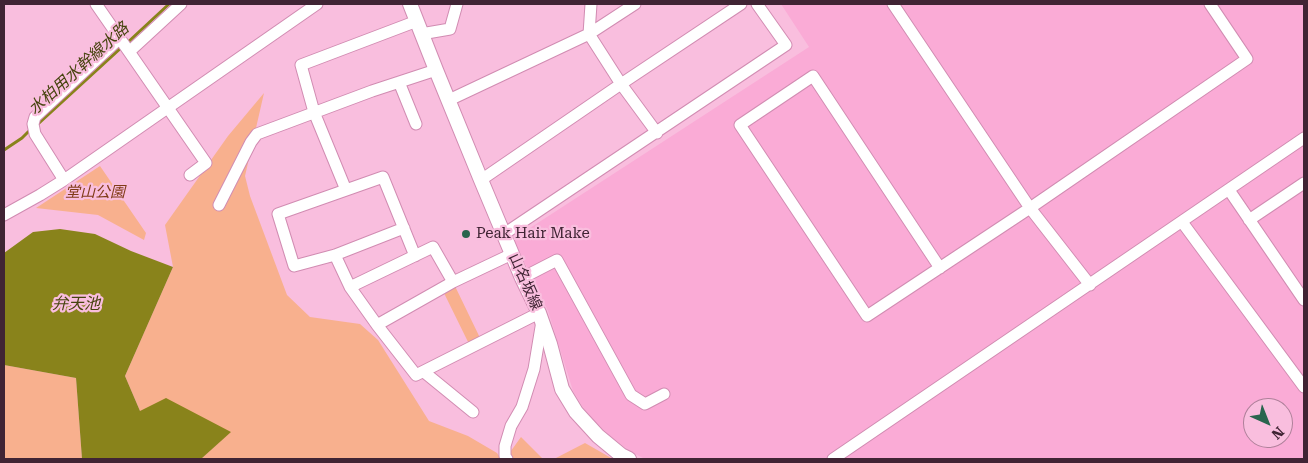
<!DOCTYPE html>
<html>
<head>
<meta charset="utf-8">
<style>
	body { margin:0 }
	#map { position:relative; width:1308px; height:463px; overflow:hidden; background:#f9bede; font-family:"Roboto Serif",serif }
	canvas { display:block }
	.frame { position:absolute; inset:0; border:5px solid #402434; pointer-events:none }
	.north { position:absolute; left:1243px; top:398px; width:50px; height:50px; box-sizing:border-box; background:#f9bede; border:1px solid #af809a; border-radius:50%; rotate:136deg; font-size:14px; font-weight:700; line-height:20px; text-align:center; color:#402434 }
	.north::after { content:''; display:block; margin:auto; width:18px; height:22px; background:#2a654e; clip-path:polygon(50% 0,100% 100%,50% 72%,0 100%) }
</style>
</head>
<body>
<div id="map">
<canvas width="1308" height="463"></canvas>
<div class="frame"></div>
<div class="north">N</div>
</div>
<script>
const context = document.querySelector('canvas').getContext('2d');
context.lineJoin = 'round';
function paint(path, color) {
  context.fillStyle = color;
  context.fill(path, 'evenodd');
}
function strokePath(path, color, width, dash) {
  context.strokeStyle = color;
  context.lineWidth = width;
  context.lineCap = dash ? 'butt' : 'round';
  context.setLineDash(dash || []);
  context.stroke(path);
}
function drawText(font, color, halo, rows, align = 'center') {
  context.font = font + ' "Roboto Serif","Noto Sans JP",serif';
  context.lineWidth = 4.5;
  context.setLineDash([]);
  context.textBaseline = 'middle';
  context.strokeStyle = halo;
  context.fillStyle = color;
  for (const [text, x, y, turn = 0] of rows) {
    context.save();
    context.translate(x, y);
    context.rotate((+turn || 0) * Math.PI / 180);
    context.textAlign = isNaN(turn) ? turn : align;
    if (halo) context.strokeText(text, 0, 0);
    context.fillText(text, 0, 0);
    context.restore();
  }
}
paint(new Path2D(`
	M781,4h523v455h-659l-14,-7 -21,-16 -17,-16 -11,-14 -9,-15 -25,-80 -35,-72 296,-192zM1253,408h30v30h-30z`), '#faabd6');
paint(new Path2D(`
	M264,93l-19,83 5,20 37,99 23,22 50,7 18,16 51,81 39,15 29,17 4,6h-300l29,-27 -90,-21 -15,-35 48,-109 -8,-42 63,-89z
	M100,166l46,67 -2,7 -46,-25 -62,-7z
	M453,282l29,60 -11,6 -29,-59z
	M4,365l72,13 6,81h-78z
	M521,437l22,22h-32l-3,-4z
	M585,443l28,16h-59z`), '#f8b08e');
paint(new Path2D(`
	M60,229l35,5 36,17 42,16 -48,109 15,35 26,-13 65,34 -30,27h-119l-6,-81 -72,-13v-112l29,-21z`), '#89831b');
strokePath(new Path2D(`
	M127,43l42,-39
	M38,124l84,-77
	M4,150l18,-12 9,-9`), '#89831b', 3);
const minor = new Path2D(`
	M96,4l110,159 -16,12
	M591,4l-2,30 32,50 36,49
	M893,4l137,204 60,77
	M421,34l29,-5 7,-25
	M130,51l51,-47
	M399,82l17,42
	M449,100l140,-66 46,-30
	M64,180l-29,-46 -2,-10 2,-7 85,-79
	M481,180l140,-96 120,-80
	M346,190l-32,-78 -13,-47 116,-44
	M1229,190l75,110
	M219,205l32,-63 6,-8 115,-43 64,-21
	M4,215l36,-20 24,-15 253,-176
	M1249,220l55,-37
	M1182,222l122,165
	M404,228l-69,27 -41,11 -16,-52 105,-37 32,79
	M504,234l282,-189 -29,-41
	M335,255l15,32 27,38 39,50 123,-62
	M940,268l-127,-192 -73,49 127,191 163,-108 217,-149 -37,-55
	M522,278l35,-18 74,135 14,9 19,-10
	M350,287l83,-40 20,35
	M377,325l76,-43 59,-28
	M424,372l49,40
	M507,459l-2,-3v-10l6,-20 11,-19 12,-38 8,-48
	M833,459l471,-321`);
const major = new Path2D(`
	M410,4l26,66 45,110 41,98 17,35 11,31 12,45 14,23 22,24 23,19 8,4`);
strokePath(minor, '#d18cb2', 13);
strokePath(major, '#d18cb2', 16);
strokePath(minor, '#fff', 11);
strokePath(major, '#fff', 14);
for (const [x, y, r, color] of [
	[466,234,5,"#2a654e"]
]) {
  const dot = new Path2D();
  dot.arc(x, y, r, 0, 2 * Math.PI);
  context.fillStyle = color;
  context.fill(dot);
  strokePath(dot, '#f9bede', 2);
}
drawText('italic 15px', '#803b17', '#f9bede', [
	["堂山公園",95,193]
]);
drawText('15px', '#402434', '#f9bede', [
	["Peak Hair Make",476,234]
], 'left');
drawText('15px', '#402434', '#f9bede', [
	["山名坂線",525,282,66]
]);
drawText('italic 16px', '#47440f', '#f9bede', [
	["水柏用水幹線水路",79,69,-42],
	["弁天池",76,304]
]);
</script>
</body>
</html>
